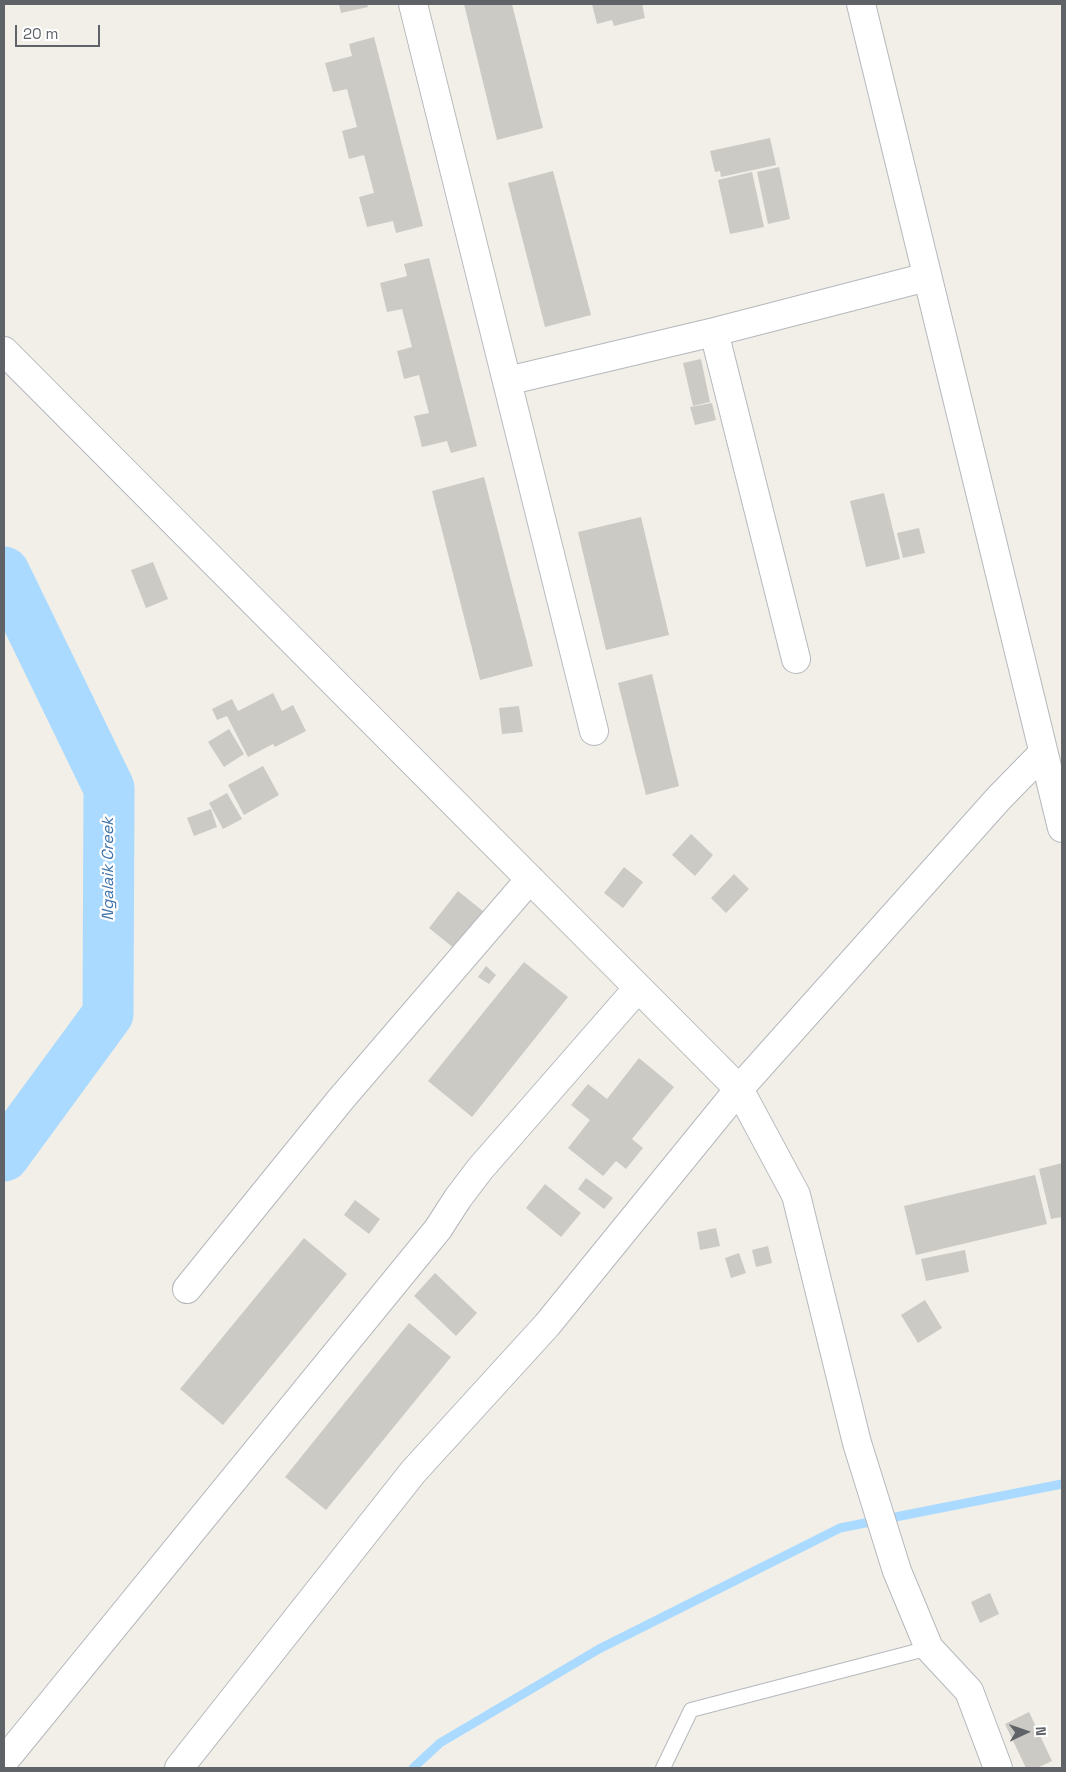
<!DOCTYPE html>
<html>
<head>
<meta charset="utf-8">
<style>
	body { margin:0 }
	#map { position:relative; width:1066px; height:1772px; overflow:hidden; background:#f1efe8; font-family:"Space Grotesk",sans-serif }
	canvas { display:block }
	.frame { position:absolute; inset:0; border:5px solid #5f6368; pointer-events:none }
	.north { position:absolute; left:1001px; top:1707px; width:50px; height:50px; -webkit-text-stroke:4px #fff; paint-order:stroke; rotate:87deg; font-size:14px; font-weight:700; line-height:20px; text-align:center; color:#5f6368 }
	.north::after { content:''; display:block; margin:auto; width:18px; height:22px; background:#5f6368; clip-path:polygon(50% 0,100% 100%,50% 72%,0 100%) }
	.scale { position:absolute; left:15px; top:25px; width:85px; height:22px; box-sizing:border-box; border:2px solid #5f6368; border-top:0; padding-left:6px; font-size:15px; line-height:18px; white-space:nowrap; color:#5f6368; -webkit-text-stroke:4px #fff; paint-order:stroke }
</style>
</head>
<body>
<div id="map">
<canvas width="1066" height="1772"></canvas>
<div class="frame"></div>
<div class="north">N</div>
<div class="scale">20 m</div>
</div>
<script>
const context = document.querySelector('canvas').getContext('2d');
context.lineJoin = 'round';
function strokePath(path, color, width, dash) {
  context.strokeStyle = color;
  context.lineWidth = width;
  context.lineCap = dash ? 'butt' : 'round';
  context.setLineDash(dash || []);
  context.stroke(path);
}
function paint(path, color) {
  context.fillStyle = color;
  context.fill(path, 'evenodd');
}
function drawText(font, color, halo, rows, align = 'center') {
  context.font = font + ' "Space Grotesk",sans-serif';
  context.lineWidth = 4.5;
  context.setLineDash([]);
  context.textBaseline = 'middle';
  context.strokeStyle = halo;
  context.fillStyle = color;
  for (const [text, x, y, turn = 0] of rows) {
    context.save();
    context.translate(x, y);
    context.rotate((+turn || 0) * Math.PI / 180);
    context.textAlign = isNaN(turn) ? turn : align;
    if (halo) context.strokeText(text, 0, 0);
    context.fillText(text, 0, 0);
    context.restore();
  }
}
strokePath(new Path2D(`
	M413,1768l27,-25 159,-94 241,-121 222,-44`), '#aadaff', 9);
strokePath(new Path2D(`
	M4,572l105,216 -1,226 -104,142`), '#aadaff', 51);
paint(new Path2D(`
	M339,4h28l1,3 -27,6z
	M464,4h48l31,124 -46,12z
	M592,4h50l3,14 -31,8 -2,-6 -15,4z
	M374,37l49,189 -27,7 -3,-12 -26,6 -8,-30 15,-4 -10,-38 -15,4 -7,-28 15,-4 -10,-38 -14,3 -8,-29 27,-7 -3,-12z
	M770,138l6,27 -55,12 -1,-6 -5,1 -5,-21z
	M779,167l11,52 -22,5 -11,-52z
	M553,171l38,144 -46,12 -37,-144z
	M752,172l12,55 -34,7 -12,-54z
	M429,258l48,188 -26,7 -4,-12 -25,6 -8,-31 15,-3 -10,-38 -15,4 -7,-28 15,-4 -10,-38 -15,3 -7,-29 27,-7 -3,-12z
	M701,359l9,43 -17,4 -10,-43z
	M712,403l4,17 -21,5 -5,-18z
	M484,477l49,189 -53,14 -48,-189z
	M884,493l16,66 -34,8 -16,-66z
	M641,517l28,118 -63,15 -28,-118z
	M919,528l6,25 -22,5 -6,-25z
	M153,562l15,37 -22,9 -15,-38z
	M652,674l27,112 -33,9 -28,-112z
	M273,693l9,18 11,-6 13,26 -31,16 -2,-3 -25,13 -21,-41 -10,4 -5,-11 20,-10 6,12z
	M519,706l4,26 -21,2 -3,-26z
	M229,729l15,25 -20,13 -16,-25z
	M263,766l16,29 -35,20 -16,-30z
	M227,793l15,26 -19,10 -14,-26z
	M211,809l6,18 -23,9 -7,-18z
	M691,834l22,21 -18,21 -23,-21z
	M624,867l19,15 -20,26 -19,-15z
	M734,874l15,15 -23,24 -15,-15z
	M458,891l26,21 -29,37 -26,-21z
	M524,962l44,35 -96,120 -44,-36z
	M486,966l10,9 -7,9 -11,-7z
	M639,1058l35,29 -42,52 11,9 -17,21 -10,-8 -13,15 -35,-28 22,-28 -19,-15 17,-21 19,15z
	M1062,1163v54l-11,2 -12,-50z
	M1035,1175l12,49 -131,31 -12,-49z
	M586,1178l27,20 -9,11 -26,-20z
	M545,1184l36,29 -20,24 -35,-29z
	M355,1200l25,19 -11,15 -25,-19z
	M716,1228l4,18 -20,4 -3,-18z
	M304,1238l43,36 -124,151 -43,-36z
	M768,1246l4,17 -16,4 -4,-17z
	M965,1250l4,22 -43,9 -5,-22z
	M739,1253l7,20 -15,5 -6,-20z
	M435,1273l42,40 -21,23 -42,-40z
	M925,1300l17,28 -24,15 -17,-28z
	M409,1323l42,34 -125,153 -41,-33z
	M990,1593l9,21 -19,9 -9,-21z
	M1029,1712l23,49 -15,7h-11l-21,-44z`), '#cccac5');
const service = new Path2D(`
	M663,1768l28,-58 238,-62`);
const minor = new Path2D(`
	M413,4l181,727
	M861,4l201,824
	M714,332l82,327
	M4,351l735,738 57,106 61,248 40,128 32,77 40,43 29,77
	M507,381l207,-49 213,-55
	M187,1289l154,-190 189,-220
	M4,1761l434,-532 20,-31 22,-29 158,-181
	M179,1768l234,-296 134,-147 192,-236 260,-291 44,-45`);
strokePath(service, '#b5b8bc', 16);
strokePath(minor, '#b5b8bc', 30);
strokePath(service, '#fff', 14);
strokePath(minor, '#fff', 28);
drawText('italic 16px', '#4174aa', '#fff', [
	["Ngalaik Creek",109,869,-90]
]);
</script>
</body>
</html>
